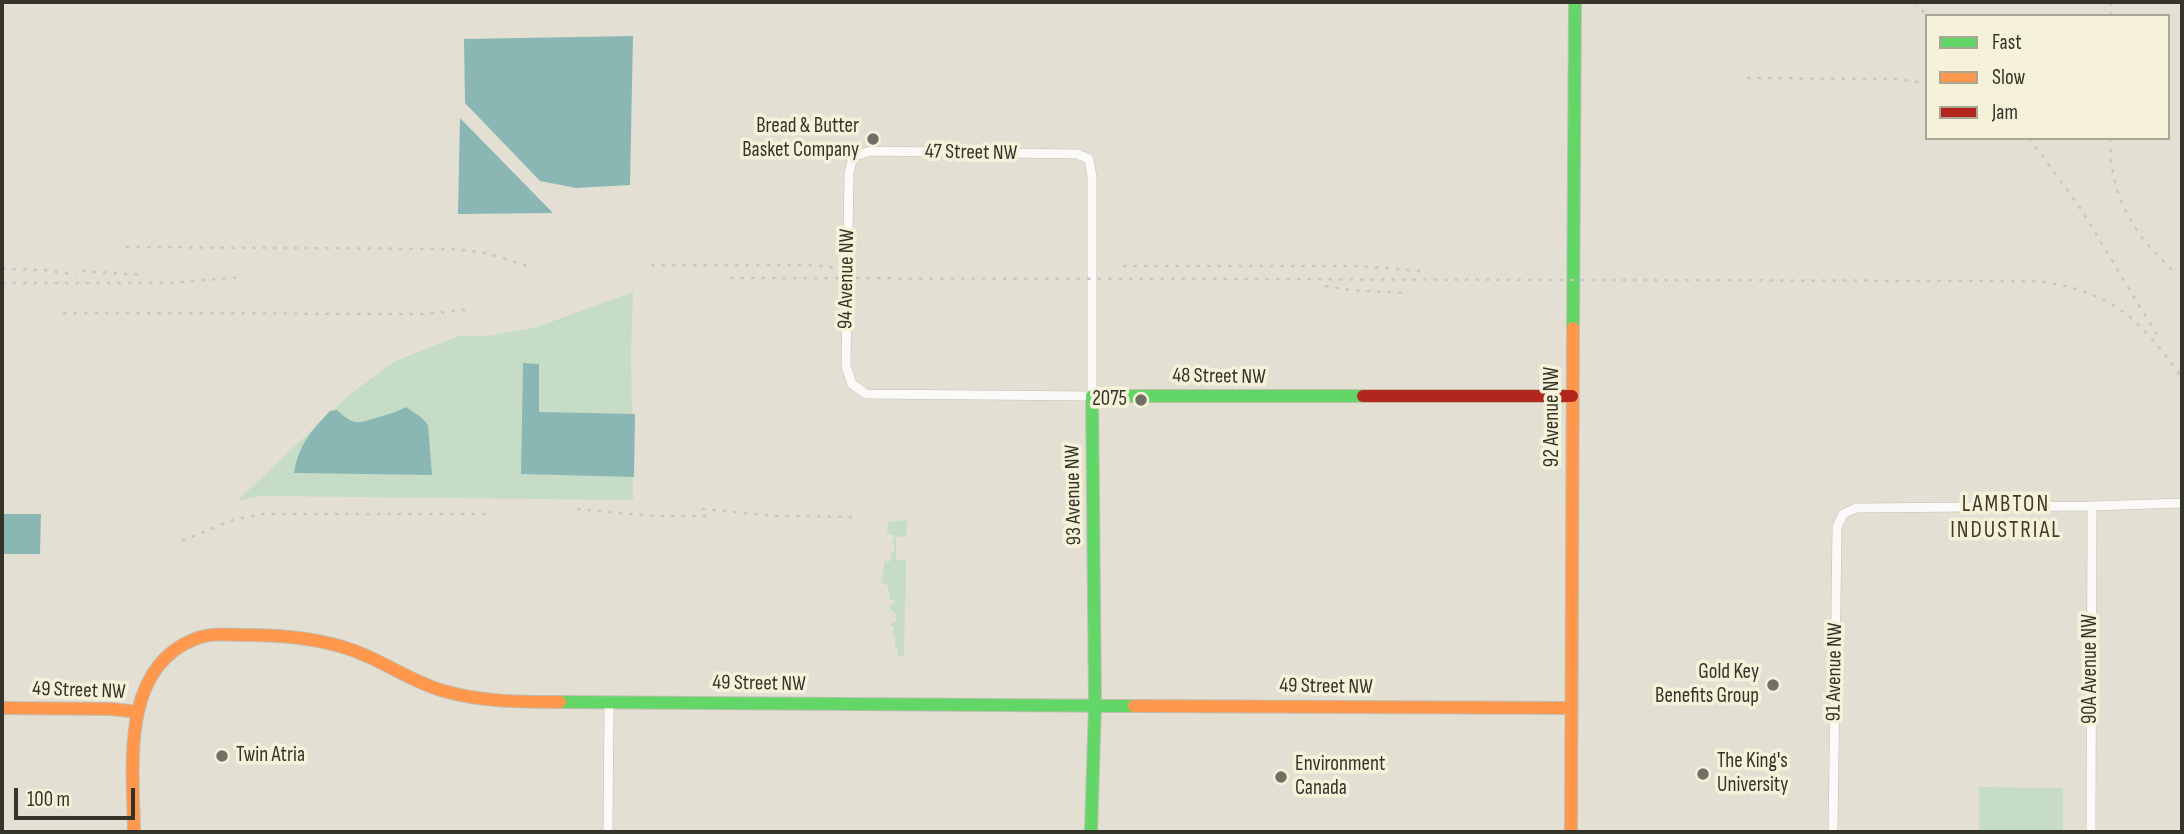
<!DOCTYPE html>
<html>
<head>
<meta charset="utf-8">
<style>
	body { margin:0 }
	#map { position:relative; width:2184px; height:834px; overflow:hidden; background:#e3e0d3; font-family:"Sofia Sans Condensed",sans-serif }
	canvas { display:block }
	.frame { position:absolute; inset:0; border:4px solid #35342a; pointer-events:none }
	.legend { position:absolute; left:1925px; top:14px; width:245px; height:126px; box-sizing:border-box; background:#f6f2da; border:2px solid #a9a694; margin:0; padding:9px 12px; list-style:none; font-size:21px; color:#35342a }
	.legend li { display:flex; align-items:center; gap:14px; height:35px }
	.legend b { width:35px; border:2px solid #a9a694 }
	.scale { position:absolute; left:14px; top:788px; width:121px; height:32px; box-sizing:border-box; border:4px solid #35342a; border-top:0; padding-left:9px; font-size:21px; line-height:24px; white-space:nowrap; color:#35342a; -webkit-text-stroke:5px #f6f2da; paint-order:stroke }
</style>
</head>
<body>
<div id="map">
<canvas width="2184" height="834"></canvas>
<div class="frame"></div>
<ul class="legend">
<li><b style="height:9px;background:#63d668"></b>Fast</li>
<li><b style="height:9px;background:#ff974d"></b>Slow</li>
<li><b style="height:9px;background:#b3261e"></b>Jam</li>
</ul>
<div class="scale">100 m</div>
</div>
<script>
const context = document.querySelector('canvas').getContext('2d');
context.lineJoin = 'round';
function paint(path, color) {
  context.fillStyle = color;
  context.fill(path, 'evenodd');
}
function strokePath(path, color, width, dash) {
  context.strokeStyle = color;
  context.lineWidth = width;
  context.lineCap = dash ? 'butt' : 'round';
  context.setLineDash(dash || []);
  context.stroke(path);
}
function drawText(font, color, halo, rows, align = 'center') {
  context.font = font + ' "Sofia Sans Condensed",sans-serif';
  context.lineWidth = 7;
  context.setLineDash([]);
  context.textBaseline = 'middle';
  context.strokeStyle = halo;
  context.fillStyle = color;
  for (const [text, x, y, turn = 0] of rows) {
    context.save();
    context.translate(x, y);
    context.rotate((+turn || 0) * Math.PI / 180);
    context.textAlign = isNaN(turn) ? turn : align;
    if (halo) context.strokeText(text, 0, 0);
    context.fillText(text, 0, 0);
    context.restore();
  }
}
paint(new Path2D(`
	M633,292l-2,59 2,149 -374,-4 -22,5 112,-106 46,-34 64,-25h28l50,-9z
	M907,520l-1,16 -10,1v23h10l-2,96h-6l-1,-10h-2v-12l-3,-1 2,-6 -5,-2 7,-4v-7l-5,-4 -1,-5 4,-1 1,-4h-5l-2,-14 -7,-4 4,-21h6l-1,-7 4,-2v-8l-4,-1 4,-1v-7l-7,-1 1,-12z
	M1979,787l84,1v44h-84z`), '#c7dcc7');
paint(new Path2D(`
	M633,36l-3,149 -54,3 -36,-7 -75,-78 -1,-64z
	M460,118l93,95 -95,1z
	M523,363l16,1v48l96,2 -1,63 -113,-3z
	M406,407l16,11 6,7 4,50 -138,-2c5,-29 17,-42 36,-62l7,-1c18,17 21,13 42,7 10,-3 18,-5 27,-10z
	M2,514h39l-1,40h-38z`), '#8ab7b4');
const street = new Path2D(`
	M870,151l207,3 12,5 3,18v219l-226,-2 -14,-10 -6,-18 3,-193 4,-16z
	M608,832l1,-130
	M1833,832l4,-305 6,-13 13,-6 236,-2 90,-3
	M2091,832l1,-326`);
const fast = new Path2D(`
	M1573,328l2,-326
	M560,702l574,4
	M1091,832l4,-128 -3,-308h271`);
const slow = new Path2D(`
	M1134,706l437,2
	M2,708l109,1 27,3
	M134,832c-1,-65 -14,-164 61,-193 16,-7 36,-4 53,-4 35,0 70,3 104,15 32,11 59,32 92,41 38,11 77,11 116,11
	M1571,832l2,-504`);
const jam = new Path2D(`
	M1363,396h209`);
strokePath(street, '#c0beb3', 10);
strokePath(fast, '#c0beb3', 14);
strokePath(slow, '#c0beb3', 14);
strokePath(jam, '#c0beb3', 14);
strokePath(street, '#fbfaf8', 9);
strokePath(fast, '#63d668', 12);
strokePath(slow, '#ff974d', 12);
strokePath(jam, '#b3261e', 12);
strokePath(new Path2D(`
	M1915,2l12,14
	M2111,2v14
	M1747,78l148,1 32,4
	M2029,138l48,65 80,132
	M2110,138c0,58 21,93 62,132
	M126,247l326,2 35,4 46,15
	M651,265h165l42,6
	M1123,266h238l59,5
	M2,269l42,1 32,5
	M82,271l62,4
	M730,278l1308,3c73,10 103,38 144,97
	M2,283h165l76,-6
	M1325,286l25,4 55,3
	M63,313l364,1 45,-5
	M577,509l79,7h53
	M702,509l74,7 76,1
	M182,541l51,-21 30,-6h223`), '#c9c7c4', 2.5, [3.5, 7]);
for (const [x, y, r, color] of [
	[873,139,7,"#727065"],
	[1141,400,7,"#727065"],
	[1773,685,7,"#727065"],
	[222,756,7,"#727065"],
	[1703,774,7,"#727065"],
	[1281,777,7,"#727065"]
]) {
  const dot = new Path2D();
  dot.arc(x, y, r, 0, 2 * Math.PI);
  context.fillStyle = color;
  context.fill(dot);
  strokePath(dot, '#f6f2da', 2.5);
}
drawText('21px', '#35342a', '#f6f2da', [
	["Bread & Butter",859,127],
	["Basket Company",859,151],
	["2075",1127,400],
	["Gold Key",1759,673],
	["Benefits Group",1759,697],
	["Twin Atria",236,756,"left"],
	["The King's",1717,762,"left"],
	["University",1717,786,"left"],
	["Environment",1295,765,"left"],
	["Canada",1295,789,"left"]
], 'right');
drawText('21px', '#35342a', '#f6f2da', [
	["47 Street NW",971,153,1],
	["94 Avenue NW",847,279,-89],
	["48 Street NW",1219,377,1],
	["92 Avenue NW",1553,417,-90],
	["93 Avenue NW",1074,495,-91],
	["90A Avenue NW",2091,669,-90],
	["91 Avenue NW",1835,672,-89],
	["49 Street NW",759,684,1],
	["49 Street NW",1326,687,1],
	["49 Street NW",79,691,2]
]);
context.letterSpacing = '2px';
drawText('23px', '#3f3b28', '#f6f2da', [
	["LAMBTON",2006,505],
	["INDUSTRIAL",2006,531]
]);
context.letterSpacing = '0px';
</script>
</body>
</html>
